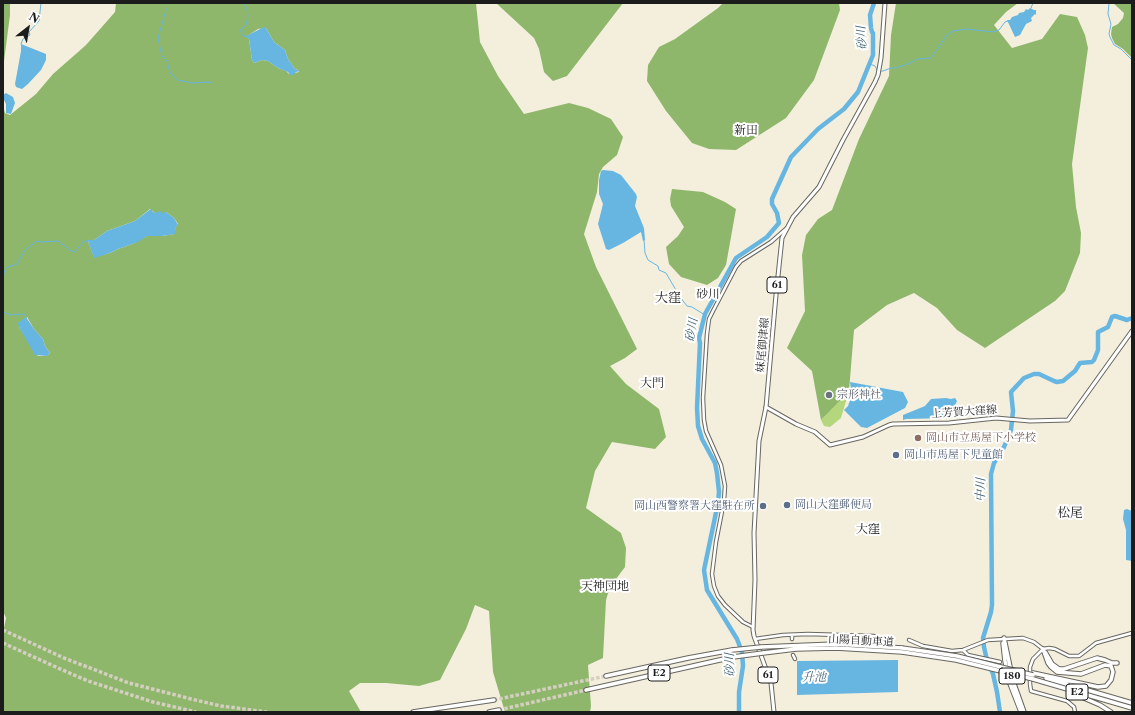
<!DOCTYPE html>
<html>
<head>
<meta charset="utf-8">
<style>
	body { margin:0 }
	#map { position:relative; width:1135px; height:715px; overflow:hidden; background:#f4efdd; font-family:"Libre Caslon Text",serif }
	canvas { display:block }
	.frame { position:absolute; inset:0; border:4px solid #1c1c1c; pointer-events:none }
	.north { position:absolute; left:8px; top:8px; width:40px; height:40px; -webkit-text-stroke:3px #fff; paint-order:stroke; rotate:31deg; font-size:11px; font-weight:700; line-height:16px; text-align:center; color:#1c1c1c }
	.north::after { content:''; display:block; margin:auto; width:14px; height:18px; background:#1c1c1c; clip-path:polygon(50% 0,100% 100%,50% 72%,0 100%) }
</style>
</head>
<body>
<div id="map">
<canvas width="1135" height="715"></canvas>
<div class="frame"></div>
<div class="north">N</div>
</div>
<script>
const g = document.querySelector('canvas').getContext('2d');
g.lineJoin = 'round';
function fillPath(path, color) { g.fillStyle = color; g.fill(path, 'evenodd'); }
const poly = rows => new Path2D(rows.map(r => 'M' + r).join(''));
function trace(path, color, width, dash) { g.strokeStyle = color; g.lineWidth = width; g.lineCap = dash ? 'butt' : 'round'; g.setLineDash(dash || []); g.stroke(path); }
function label(font, color, halo, rows, align = 'center') {
  g.font = font + ' "Libre Caslon Text","Noto Serif JP",serif'; g.lineWidth = 4; g.setLineDash([]); g.textBaseline = 'middle'; g.strokeStyle = halo; g.fillStyle = color; for (const [text, x, y, turn = 0] of rows) {
    g.save(); g.translate(x, y); g.rotate((+turn || 0) * Math.PI / 180); g.textAlign = isNaN(turn) ? turn : align; if (halo) g.strokeText(text, 0, 0); g.fillText(text, 0, 0); g.restore();
  }
}
fillPath(poly([
	[849,391,841,418,830,427,824,426,821,420,825,416,828,404]
]), '#b4d67d');
fillPath(poly([
	[3,3,10,3,10,15,3,69],
	[116,3,476,3,480,42,498,76,524,114,569,103,588,108,611,119,623,137,617,155,603,167,599,174,597,192,584,234,596,267,637,349,625,358,610,366,626,384,659,409,666,437,655,449,612,442,595,471,586,508,621,533,626,548,625,567,610,587,606,600,603,658,588,665,591,706,590,712,505,712,493,672,489,611,475,605,466,629,440,680,419,686,386,683,360,683,349,691,361,712,3,712,3,633,6,618,3,611,3,106,5,113,10,115,36,94,53,74,86,45,115,12],
	[266,28,274,42,285,50,288,59,295,69,298,70,299,72,289,74,286,71,278,68,268,61,262,60,254,63,252,60,249,39,247,36,258,29],
	[150,209,155,213,163,215,165,212,166,212,174,218,178,224,176,227,174,234,162,236,147,236,132,244,118,249,110,253,94,257,88,241,94,240,107,231,135,221],
	[27,317,34,329,43,339,45,346,50,353,47,356,38,356,19,327],
	[496,3,623,3,567,76,553,81,544,72,539,49,534,38],
	[723,3,839,3,840,10,814,80,786,118,736,150,709,149,692,143,666,111,647,81,648,65,659,47,675,39,718,8],
	[896,3,1018,3,1006,12,994,25,1012,48,1042,39,1060,14,1077,17,1085,35,1088,48,1072,164,1076,207,1081,233,1080,253,1065,291,1055,301,985,348,957,330,937,308,914,293,887,305,854,330,849,391,821,420,812,371,787,348,805,311,802,255,806,235,818,219,832,210,859,139,889,76,891,35],
	[1113,3,1132,3,1132,58,1123,49,1115,44,1112,38,1111,34,1112,27,1118,24,1123,18,1124,13],
	[672,189,703,192,725,202,736,209,726,265,718,278,707,285,681,277,669,264,666,247,678,236,684,227,671,206,670,199]
]), '#8fb76c');
fillPath(poly([
	[1030,8,1034,10,1036,10,1036,15,1035,14,1031,18,1032,21,1026,24,1020,35,1015,37,1007,20,1010,20,1012,17,1018,15,1019,13,1024,12,1026,9,1028,10],
	[264,27,266,28,274,42,285,50,288,59,295,69,300,71,296,72,293,75,290,75,288,72,278,68,268,61,262,60,254,63,252,60,249,39,246,36],
	[21,44,46,54,46,60,41,70,28,84,22,89,16,87,15,84,21,51],
	[6,93,13,97,15,103,11,114,6,113,6,104,3,98,3,95],
	[603,170,613,171,621,175,636,194,637,197,635,206,644,228,645,240,643,241,641,232,623,243,609,250,606,249,598,224,603,204,599,194,599,180,601,171],
	[152,208,152,211,155,213,161,211,163,214,164,212,166,212,174,218,178,225,176,227,175,234,162,236,147,236,138,242,118,249,110,253,94,258,88,241,86,242,86,240,94,240,107,231,135,221],
	[26,317,34,329,43,339,45,346,50,353,47,356,35,355,19,327,18,323],
	[850,382,903,392,908,402,905,408,867,428,861,427,844,410,848,406,850,400,851,389],
	[946,398,951,399,955,398,957,401,949,418,906,419,903,420,903,422,903,415,925,406,931,399],
	[1127,509,1132,511,1132,561,1126,560,1126,530,1123,519,1124,510],
	[898,660,898,692,797,695,797,661]
]), '#66b6e1');
trace(poly([
	[165,3,166,10,158,38,161,52,162,56,167,61,170,73,178,80,192,83,209,82,212,83],
	[244,3,247,9,248,16,246,25,240,30,243,36,247,37],
	[1109,3,1108,14,1111,24,1109,34,1110,37,1114,45,1121,49,1132,60],
	[1031,8,1033,3],
	[21,44,23,39,30,35,29,32,39,21,41,3],
	[870,64,875,66,877,70],
	[881,71,883,71,891,68,896,68,910,63,918,59,931,58,947,35,953,31,967,29,993,32,999,30,1005,22,1008,21],
	[644,240,645,253,648,260,658,266,659,270,666,273,680,297,687,306,692,307,705,315],
	[3,282,4,272,6,268,17,264,25,250,37,241,41,242,58,241,71,251,75,252,82,243,86,241],
	[3,312,11,315,24,314,26,318]
]), '#66b6e1', 1);
trace(poly([
	[739,712,739,692,743,666,742,652,737,639,707,590,704,570,718,503,719,492,717,473,715,463,702,439,698,426,697,408,700,343,699,338,705,314,736,258,767,237,779,223,777,213,772,204,772,199,791,157,818,129,844,109,858,92,873,55,873,33,872,32,871,28,870,15,874,3],
	[1000,712,997,692,993,674,986,656,984,647,983,638,991,612,992,605,991,474,994,463,1004,447,1011,430,1013,411,1011,392,1024,378,1034,374,1039,374,1054,381,1057,382,1063,381,1075,371,1080,363,1092,362,1094,360,1098,350,1098,332,1108,327,1112,317,1115,316,1127,320,1132,318]
]), '#66b6e1', 4.5);
trace(poly([
	[792,639,793,655]
]), '#d4cfc0', 2.5, [2.5, 1]);
trace(poly([
	[3,630,64,658,129,683,191,699,221,706,267,712],
	[3,643,58,668,88,681,153,702,196,712],
	[494,700,606,676],
	[499,710,586,690]
]), '#d4cfc0', 3.5, [3.5, 2]);
const tertiary = poly([
	[753,627,743,622,725,605,718,596,714,586,712,574,716,542,724,501,725,486,721,465,706,431,704,420,703,398,707,334,709,319,713,311,736,267,741,261,771,242,787,228],
	[755,639,783,635,808,634,874,636],
	[792,639,792,635],
	[909,640,923,646,952,651,963,650,988,640,1023,638,1034,642,1043,649],
	[963,650,968,655,1000,662],
	[793,655,795,659],
	[1075,712,1074,707,1067,701,1031,691,1030,684,1030,667,1033,659,1043,649,1049,648,1055,649,1069,656,1079,656,1096,643,1132,633]
]);
const secondary = poly([
	[766,407,796,424,815,432,830,445,863,437,889,425,893,424,949,423,996,418,1030,421,1068,420,1132,331]
]);
const primary = poly([
	[774,712,771,683,754,636,753,630,755,580,754,533,759,441,766,407,776,295,782,238,793,217,819,187,843,140,875,82,878,75,881,58,885,3]
]);
const trunk = poly([
	[1004,638,1013,681,1024,712],
	[1003,643,1005,661,1009,681,1021,712]
]);
const motorway = poly([
	[761,647,836,644,902,648],
	[1045,652,1052,664,1059,669,1064,669,1097,658,1105,660,1112,663,1117,663],
	[763,653,796,649,836,648,902,652],
	[1033,673,1098,687,1106,686,1111,680,1113,672,1111,666,1105,665,1081,674,1057,672,1051,667,1048,663,1043,649],
	[606,676,688,658,732,650],
	[1046,678,1132,703],
	[1033,679,1132,708],
	[586,690,733,657],
	[1068,690,1070,692,1100,705,1111,712],
	[413,712,494,700],
	[489,712,499,710]
]);
trace(tertiary, '#686660', 4.5);
trace(secondary, '#686660', 5);
trace(primary, '#686660', 5);
trace(trunk, '#686660', 5.5);
trace(motorway, '#686660', 5.5);
trace(tertiary, '#fff', 2.5);
trace(secondary, '#fff', 3);
trace(primary, '#fff', 3);
trace(trunk, '#fff', 3.5);
trace(motorway, '#fff', 3.5);
const motorwayBridge = poly([
	[902,648,957,656,1033,675],
	[732,650,761,647],
	[902,652,956,660,1033,679],
	[733,657,763,653]
]);
trace(motorwayBridge, '#686660', 5.5, []);
trace(motorwayBridge, '#fff', 3.5);
for (const [x, y, r, color] of [
	[829,395,4,"#6b7280"],
	[918,438,4,"#8d6e63"],
	[896,455,4,"#5c6f8a"],
	[787,505,4,"#5c6f8a"],
	[763,506,4,"#5c6f8a"]
]) { const dot = new Path2D(); dot.arc(x, y, r, 0, 2 * Math.PI); g.fillStyle = color; g.fill(dot); trace(dot, '#fff', 1.5); }
for (const [x, y, w] of [
	[777,285,20],
	[659,673,22],
	[768,675,20],
	[1012,676,26],
	[1077,692,22]
]) { const box = new Path2D(); box.roundRect(x - w / 2, y - 8, w, 16, 3); g.fillStyle = '#fff'; g.fill(box); trace(box, '#1c1c1c', 1); }
label('bold 10px', '#1c1c1c', null, [
	["61",777,285],
	["E2",659,673],
	["61",768,675],
	["180",1012,676],
	["E2",1077,692]
]);
label('11px', '#1c1c1c', '#fff', [
	["妹尾御津線",763,345,-85],
	["上芳賀大窪線",964,412,-4],
	["山陽自動車道",861,641,3]
]);
label('11px', '#5b616d', '#fff', [
	["宗形神社",837,395]
], 'left');
label('11px', '#785e54', '#fff', [
	["岡山市立馬屋下小学校",926,438]
], 'left');
label('11px', '#4e5e75', '#fff', [
	["岡山市馬屋下児童館",904,455],
	["岡山大窪郵便局",795,505],
	["岡山西警察署大窪駐在所",755,506,"right"]
], 'left');
label('italic 12px', '#3d6175', '#fff', [
	["砂川",862,38,-94],
	["砂川",692,330,-81],
	["中川",981,490,-89],
	["砂川",730,665,-91],
	["升池",814,678]
]);
label('12px', '#1c1c1c', '#fff', [
	["新田",746,131],
	["砂川",708,295],
	["大門",652,384],
	["大窪",868,530],
	["天神団地",605,587]
]);
label('13px', '#1c1c1c', '#fff', [
	["大窪",668,298],
	["松尾",1070,513]
]);
</script>
</body>
</html>
